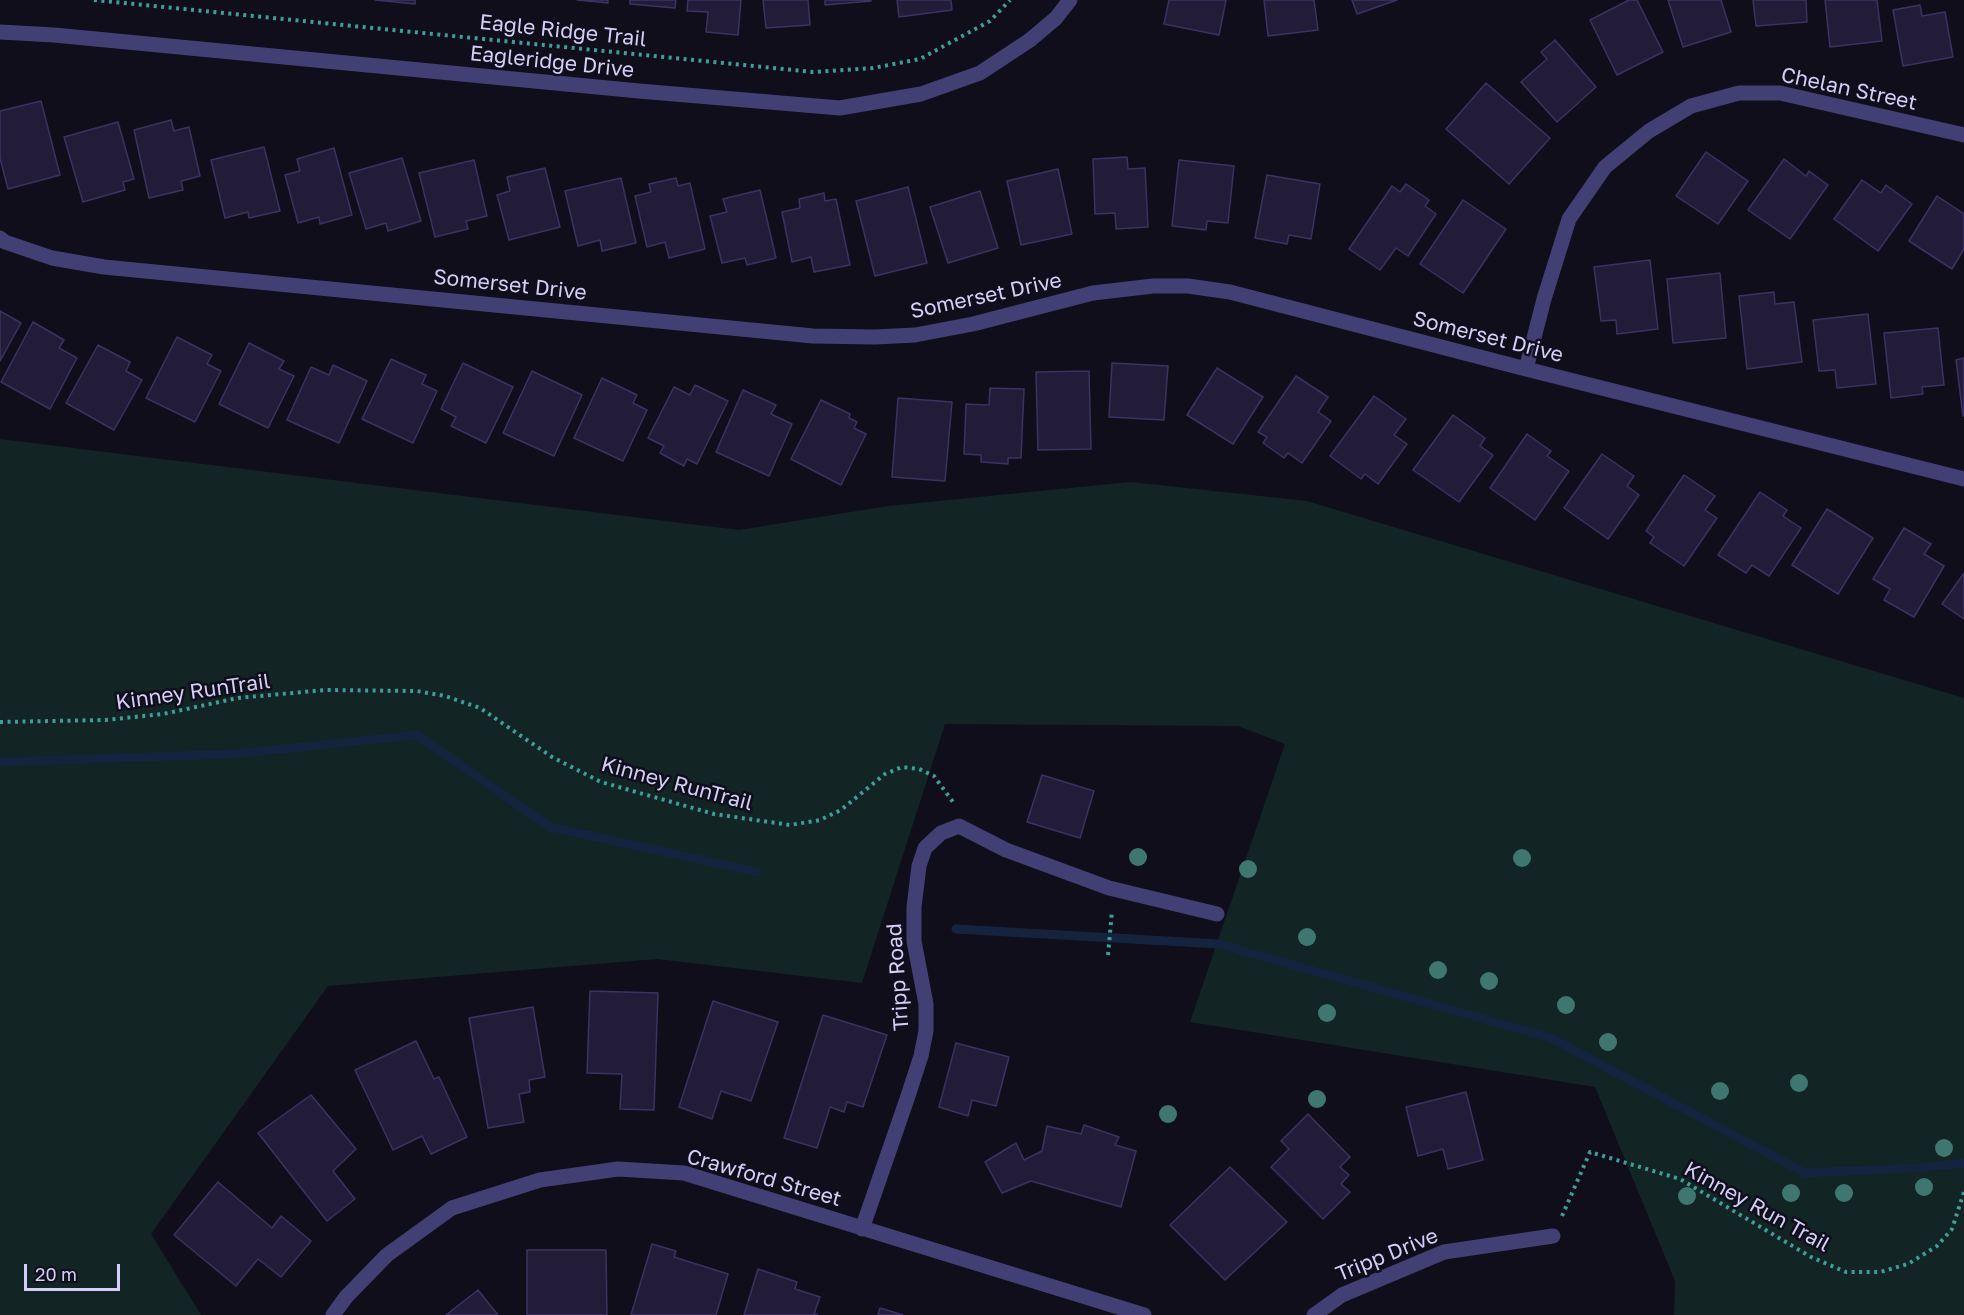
<!DOCTYPE html>
<html>
<head>
<meta charset="utf-8">
<style>
	body { margin:0 }
	#map { position:relative; width:1964px; height:1315px; overflow:hidden; background:#100e1b; font-family:"Golos Text",sans-serif }
	canvas { display:block }
	.scale { position:absolute; left:24px; top:1264px; width:96px; height:27px; box-sizing:border-box; border:3px solid #d4cff8; border-top:0; padding-left:8px; font-size:18px; line-height:21px; white-space:nowrap; color:#d4cff8; -webkit-text-stroke:4px #100e1b; paint-order:stroke }
</style>
</head>
<body>
<div id="map">
<canvas width="1964" height="1315"></canvas>
<div class="scale">20 m</div>
</div>
<script>
const g = document.querySelector('canvas').getContext('2d');
g.lineJoin = 'round';
function fillPath(path, color) { g.fillStyle = color; g.fill(path, 'evenodd'); }
const poly = rows => new Path2D(rows.map(r => 'M' + r).join(''));
function trace(path, color, width, dash) { g.strokeStyle = color; g.lineWidth = width; g.lineCap = dash ? 'butt' : 'round'; g.setLineDash(dash || []); g.stroke(path); }
function label(font, color, halo, rows, align = 'center') {
  g.font = font + ' "Golos Text",sans-serif'; g.lineWidth = 5; g.setLineDash([]); g.textBaseline = 'middle'; g.strokeStyle = halo; g.fillStyle = color; for (const [text, x, y, turn = 0] of rows) {
    g.save(); g.translate(x, y); g.rotate((+turn || 0) * Math.PI / 180); g.textAlign = isNaN(turn) ? turn : align; if (halo) g.strokeText(text, 0, 0); g.fillText(text, 0, 0); g.restore();
  }
}
fillPath(poly([
	[0,439,739,530,888,506,1131,482,1307,501,1964,698,1964,1315,1674,1315,1675,1281,1595,1087,1190,1022,1285,744,1238,726,945,724,862,983,657,959,328,986,151,1234,201,1315,0,1315]
]), '#122424');
trace(poly([
	[0,762,234,754,417,735,550,827,757,872],
	[956,929,1219,944,1551,1038,1805,1173,1916,1168,1964,1163]
]), '#15243e', 9);
const building = poly([
	[375,0,415,0,415,4,375,0],
	[577,0,608,0,608,3,577,0],
	[630,0,676,0,675,8,630,4,630,0],
	[688,0,741,0,738,35,706,32,708,12,687,11,688,0],
	[763,0,808,0,810,25,766,28,763,0],
	[825,0,871,0,871,1,825,5,825,0],
	[897,0,951,0,952,10,899,17,897,0],
	[1169,0,1226,0,1219,35,1164,24,1169,0],
	[1264,0,1314,0,1318,30,1268,36,1264,0],
	[1352,0,1397,0,1357,14,1352,0],
	[1629,0,1637,0,1663,52,1617,75,1590,20,1629,0],
	[1668,0,1721,0,1731,32,1683,47,1668,0],
	[1753,0,1806,0,1807,22,1756,26,1753,0],
	[1825,0,1877,0,1882,41,1830,47,1825,0],
	[1920,5,1922,16,1945,12,1953,57,1903,66,1893,10,1920,5],
	[1555,40,1596,87,1557,122,1521,82,1547,59,1541,52,1555,40],
	[1486,83,1550,138,1509,184,1446,129,1486,83],
	[41,101,60,175,8,189,0,158,0,111,41,101],
	[171,120,174,131,189,127,200,176,181,181,183,190,149,198,134,130,171,120],
	[118,122,134,179,123,182,125,190,83,202,64,137,118,122],
	[264,147,280,211,249,218,248,212,225,218,211,160,264,147],
	[334,148,352,215,320,224,319,217,298,223,285,175,300,171,297,159,334,148],
	[1706,152,1748,181,1718,224,1676,196,1706,152],
	[1127,157,1128,169,1145,168,1148,227,1116,229,1115,213,1095,214,1093,159,1127,157],
	[402,158,421,221,388,231,386,223,366,229,349,173,402,158],
	[1784,159,1806,176,1809,171,1828,185,1790,239,1748,210,1784,159],
	[474,160,487,216,466,221,468,229,435,237,419,173,474,160],
	[1179,160,1234,166,1228,223,1207,221,1206,230,1172,226,1179,160],
	[545,168,560,227,509,240,497,195,510,191,507,177,545,168],
	[1058,169,1072,234,1021,245,1007,181,1058,169],
	[1267,175,1320,184,1311,239,1289,235,1287,244,1255,238,1267,175],
	[621,178,636,243,602,251,600,240,578,246,565,191,621,178],
	[676,178,678,186,690,183,705,249,669,258,665,242,647,247,635,196,651,192,649,184,676,178],
	[1862,180,1881,193,1886,185,1912,204,1878,251,1834,219,1862,180],
	[1406,184,1429,200,1425,206,1436,214,1408,256,1396,248,1380,270,1349,249,1392,186,1400,192,1406,184],
	[908,187,927,263,875,276,856,201,908,187],
	[760,190,776,258,747,265,745,258,722,263,710,216,727,212,723,199,760,190],
	[980,191,998,248,948,263,930,207,980,191],
	[824,193,825,201,836,199,850,265,814,272,811,257,792,262,782,212,800,208,799,199,824,193],
	[1937,196,1964,214,1964,249,1952,269,1909,241,1937,196],
	[1463,200,1506,229,1463,293,1420,264,1463,200],
	[1650,260,1658,329,1617,334,1616,320,1601,321,1594,267,1650,260],
	[1720,273,1726,338,1673,343,1667,279,1720,273],
	[1774,292,1775,304,1794,302,1802,362,1747,369,1739,296,1774,292],
	[0,311,21,323,0,361,0,311],
	[1868,314,1876,384,1837,388,1835,370,1819,371,1813,320,1868,314],
	[33,322,64,340,59,348,77,358,50,409,1,382,33,322],
	[1938,328,1944,385,1922,387,1923,394,1891,398,1884,333,1938,328],
	[177,337,212,355,207,364,221,371,195,422,146,398,177,337],
	[249,343,284,361,279,369,294,376,268,428,219,404,249,343],
	[98,345,130,362,126,371,142,380,114,430,66,403,98,345],
	[1964,358,1964,416,1963,416,1956,360,1964,358],
	[391,359,426,375,422,384,437,391,413,443,362,419,391,359],
	[463,363,513,387,486,443,451,426,456,417,441,409,463,363],
	[1112,363,1168,366,1164,420,1109,417,1112,363],
	[333,365,367,381,339,443,287,420,311,367,329,375,333,365],
	[1217,368,1263,397,1233,444,1187,415,1217,368],
	[532,371,582,395,554,456,503,433,532,371],
	[1089,371,1091,449,1038,450,1036,372,1089,371],
	[1296,376,1328,397,1318,412,1331,421,1302,463,1288,453,1284,458,1263,443,1267,437,1258,432,1296,376],
	[602,378,637,395,633,403,647,410,623,461,574,438,602,378],
	[695,385,728,401,697,464,687,459,684,466,660,453,664,446,648,438,674,387,690,395,695,385],
	[990,388,1024,389,1021,458,1008,458,1008,464,981,462,981,455,964,454,966,404,989,405,990,388],
	[743,390,776,405,771,414,792,424,769,476,716,452,743,390],
	[1374,396,1406,419,1394,435,1407,444,1378,484,1365,474,1361,479,1330,456,1374,396],
	[898,398,952,402,945,481,892,477,898,398],
	[821,400,850,414,849,418,857,422,854,428,866,434,841,485,791,459,821,400],
	[1453,415,1485,438,1480,446,1493,455,1459,502,1413,470,1453,415],
	[1527,434,1551,451,1547,456,1569,471,1535,520,1490,488,1527,434],
	[1602,454,1634,476,1627,486,1639,495,1608,539,1564,508,1602,454],
	[1684,475,1715,496,1705,510,1717,518,1684,566,1650,543,1654,537,1646,531,1684,475],
	[1760,492,1787,510,1783,516,1801,528,1769,576,1752,565,1746,573,1718,555,1760,492],
	[1827,509,1873,538,1838,594,1792,565,1827,509],
	[1904,528,1931,544,1924,554,1944,566,1914,617,1884,600,1890,589,1873,579,1904,528],
	[1964,573,1964,619,1942,604,1964,573],
	[1042,775,1094,791,1080,838,1027,822,1042,775],
	[590,991,658,993,654,1110,620,1109,622,1074,587,1073,590,991],
	[713,1001,778,1022,751,1101,721,1091,712,1119,679,1107,713,1001],
	[533,1007,545,1077,529,1080,530,1092,519,1094,524,1122,488,1128,469,1018,533,1007],
	[823,1015,887,1035,863,1107,847,1102,844,1112,830,1107,817,1148,784,1138,823,1015],
	[416,1041,434,1079,439,1077,467,1137,431,1154,422,1136,393,1150,355,1070,416,1041],
	[956,1043,1009,1057,996,1106,972,1100,968,1116,939,1107,956,1043],
	[1466,1092,1483,1160,1448,1169,1443,1149,1418,1156,1406,1107,1466,1092],
	[311,1095,356,1149,333,1171,355,1199,327,1221,258,1133,311,1095],
	[1308,1114,1350,1157,1340,1167,1349,1175,1341,1184,1350,1192,1323,1219,1271,1167,1289,1149,1281,1141,1308,1114],
	[1084,1125,1119,1137,1115,1145,1136,1151,1121,1207,1031,1181,1002,1193,985,1162,1016,1143,1024,1160,1042,1151,1047,1126,1081,1134,1084,1125],
	[1230,1167,1287,1222,1225,1280,1170,1225,1230,1167],
	[218,1182,272,1228,281,1216,311,1241,281,1277,258,1259,236,1286,174,1235,218,1182],
	[652,1244,676,1251,674,1257,728,1274,716,1315,631,1315,652,1244],
	[527,1250,606,1250,607,1315,527,1315,527,1250],
	[758,1269,797,1282,795,1289,820,1297,814,1314,818,1315,744,1315,758,1269],
	[478,1290,498,1315,446,1315,478,1290],
	[880,1308,903,1315,878,1315,880,1308]
]);
fillPath(building, '#231c39');
trace(building, '#3c3262', 1.5);
trace(poly([
	[94,0,813,72,873,68,920,59,990,21,1010,0],
	[0,722,105,720,163,714,238,698,325,690,417,691,445,696,480,708,552,757,601,782,714,814,790,825,820,820,841,810,885,774,902,767,919,769,934,776,953,802],
	[1108,955,1112,911],
	[1562,1216,1590,1152,1680,1179,1811,1257,1846,1272,1880,1272,1908,1264,1937,1246,1952,1229,1964,1192]
]), '#3d9e9a', 4, [3, 4.5]);
trace(poly([
	[0,32,54,35,639,91,840,108,921,94,980,73,1030,40,1056,18,1070,0],
	[0,238,5,242,52,258,104,267,813,336,875,337,915,335,973,324,1093,293,1153,286,1188,286,1230,292,1526,369,1964,479],
	[1526,369,1544,299,1569,219,1605,167,1649,131,1691,106,1739,93,1780,93,1964,135],
	[862,1229,907,1099,921,1056,926,1031,926,1004,914,941,914,907,919,866,925,848,941,833,959,826,1006,850,1109,888,1217,914],
	[333,1315,346,1297,387,1255,452,1208,540,1180,618,1169,684,1173,1144,1315],
	[1314,1315,1342,1295,1444,1252,1553,1236]
]), '#423f74', 15);
g.fillStyle = '#3f7770';
for (const [x, y] of [
	[1138,857],
	[1522,858],
	[1248,869],
	[1307,937],
	[1438,970],
	[1489,981],
	[1566,1005],
	[1327,1013],
	[1608,1042],
	[1799,1083],
	[1720,1091],
	[1317,1099],
	[1168,1114],
	[1944,1148],
	[1924,1187],
	[1791,1193],
	[1844,1193],
	[1687,1196]
]) { g.beginPath(); g.arc(x, y, 9, 0, 2 * Math.PI); g.fill(); }
label('21px', '#d4cff8', '#100e1b', [
	["Eagle Ridge Trail",563,31,6],
	["Eagleridge Drive",552,62,6],
	["Chelan Street",1849,89,12],
	["Somerset Drive",510,285,6],
	["Somerset Drive",986,296,-12],
	["Somerset Drive",1488,337,14],
	["Kinney RunTrail",193,692,-8],
	["Kinney RunTrail",677,784,15],
	["Tripp Road",898,977,-94],
	["Crawford Street",764,1178,16],
	["Kinney Run Trail",1757,1207,29],
	["Tripp Drive",1387,1255,-22]
]);
</script>
</body>
</html>
